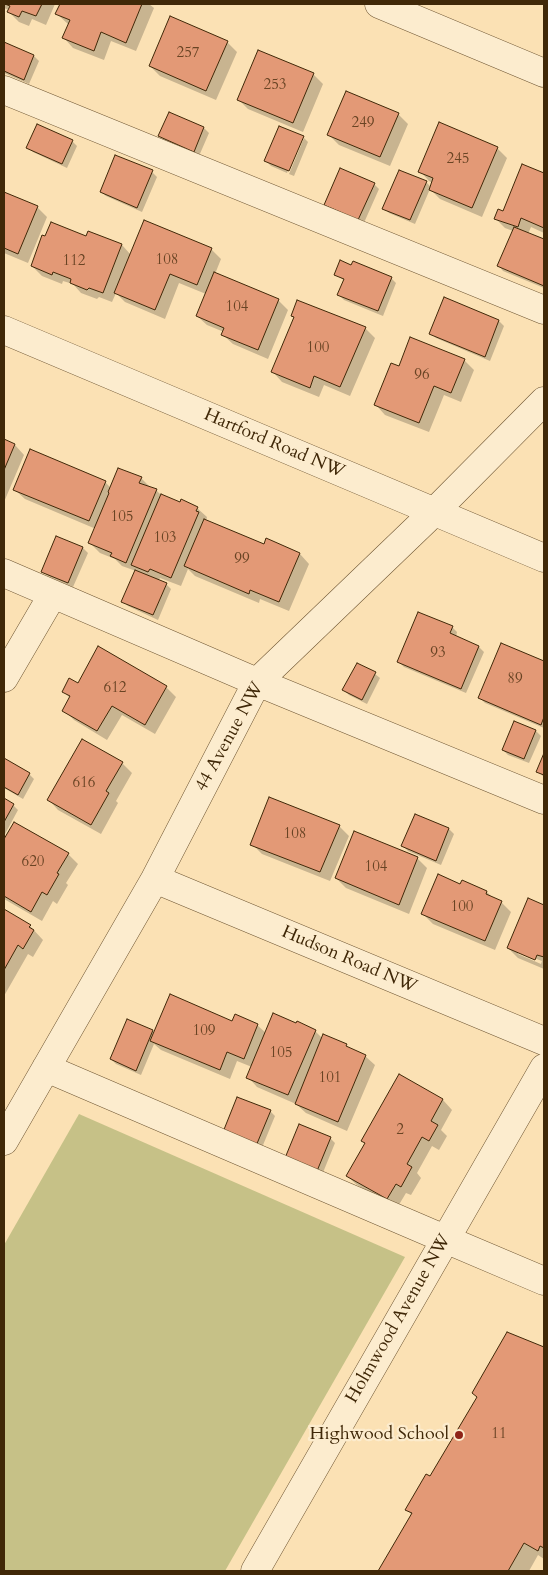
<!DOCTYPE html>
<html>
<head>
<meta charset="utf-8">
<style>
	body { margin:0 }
	#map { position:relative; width:548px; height:1575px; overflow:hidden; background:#fbe1b4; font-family:Cardo,serif }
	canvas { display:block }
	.frame { position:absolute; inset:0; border:5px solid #402808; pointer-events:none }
</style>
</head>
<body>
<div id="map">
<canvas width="548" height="1575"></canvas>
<div class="frame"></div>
</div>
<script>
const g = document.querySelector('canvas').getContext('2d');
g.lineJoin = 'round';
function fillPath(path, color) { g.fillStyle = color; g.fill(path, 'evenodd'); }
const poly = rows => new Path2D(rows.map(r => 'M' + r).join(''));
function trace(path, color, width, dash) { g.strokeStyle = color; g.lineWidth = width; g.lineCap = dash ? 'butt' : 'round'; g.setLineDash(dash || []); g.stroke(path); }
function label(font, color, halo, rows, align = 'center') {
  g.font = font + ' Cardo,serif'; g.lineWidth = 4.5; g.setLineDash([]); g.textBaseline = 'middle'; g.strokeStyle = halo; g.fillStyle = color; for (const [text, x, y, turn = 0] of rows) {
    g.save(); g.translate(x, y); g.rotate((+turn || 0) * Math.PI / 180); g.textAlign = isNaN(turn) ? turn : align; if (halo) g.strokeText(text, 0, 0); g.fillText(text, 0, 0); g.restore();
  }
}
fillPath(poly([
	[79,1114,405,1257,225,1571,4,1571,4,1245]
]), '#c6c187');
fillPath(poly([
	[4,4,55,4,46,25,32,19,29,26,19,22,9,12,9,10,4,8],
	[61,4,149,4,154,8,136,51,111,41,104,60,73,48,64,38,69,25,57,14],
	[227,42,237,52,216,100,160,76,150,66],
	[4,43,34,56,39,61,29,84,4,73],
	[313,74,323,84,303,132,248,109,238,99],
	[169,113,204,128,209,133,199,156,165,141,160,136],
	[398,114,408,124,390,166,339,145,329,135],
	[440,124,497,148,507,158,482,217,440,199,430,189,415,224,389,213,384,208,426,182,431,187,433,183,429,181,420,171],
	[280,127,304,138,302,138,287,173,271,166,266,161],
	[304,138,308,142,294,176,289,174],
	[72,141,77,146,67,168,33,152,28,147],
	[523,165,544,174,544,233,531,227,528,234,544,240,544,288,503,271,499,266,513,231,505,228,495,218,504,212],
	[152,172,157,177,142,212,106,196,101,192],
	[374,184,379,189,363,225,330,210,325,205],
	[4,193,37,207,47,217,28,263,4,253],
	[88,233,122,245,131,255,211,249,221,259,215,274,278,300,288,310,268,359,233,344,223,335,224,332,207,325,197,316,206,294,179,283,165,319,125,302,116,293,112,302,99,297,97,299,81,293,73,284,63,281,62,284,42,276,32,266,86,238],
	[336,275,391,278,396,283,383,316,344,300,339,295,345,281],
	[444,299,499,321,504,326,490,361,436,338,431,333],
	[292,316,365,328,375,338,350,396,324,385,319,397,282,382,273,372,295,319],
	[464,360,474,370,461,402,444,395,429,432,385,415,376,405,400,367],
	[4,441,15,445,24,455,4,502],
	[141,478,151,488,156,490,162,496,197,508,207,517,206,521,265,546,267,540,300,554,309,564,289,611,260,599,259,603,195,576,188,569,181,586,160,578,158,581,166,584,171,589,158,620,128,606,123,601,136,571,122,566,115,559,100,553,90,543,96,529,25,499,15,490,105,482,111,488],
	[57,538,83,548,88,553,73,587,48,576,43,572],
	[418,614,452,627,457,632,456,637,479,647,484,652,466,693,404,667,399,662],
	[502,645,544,663,544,728,485,703,480,698],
	[357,664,375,674,380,678,367,704,349,695,344,690],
	[78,685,166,687,176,697,155,734,122,715,107,740,74,720,64,710,70,698,63,691],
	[515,722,536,731,541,736,529,763,508,755,503,750],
	[544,756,544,777,538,772],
	[4,760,29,774,34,779,23,799,4,788],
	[122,763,132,773,116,801,118,803,101,834,58,810,49,800],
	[4,800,13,805,18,810,4,836],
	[416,815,449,829,454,834,441,865,408,851,403,846],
	[14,824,68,854,78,864,66,883,68,885,57,904,53,901,42,921,4,899,4,842],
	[339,826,349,836,330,881,262,854,252,844],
	[417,858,427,868,409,914,346,888,336,878],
	[462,882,487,892,494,899,501,902,511,912,495,950,433,924,423,914,461,885],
	[528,900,544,906,544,969,518,958,508,948],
	[518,952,542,961,541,964,518,954],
	[4,910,30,926,43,940,33,957,28,954,4,996],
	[233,1022,257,1025,266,1033,315,1031,323,1039,346,1045,350,1049,365,1056,375,1065,347,1131,306,1113,296,1104,257,1087,248,1077,252,1067,237,1061,230,1079,161,1050,154,1044,141,1075,116,1064,111,1059,153,1031,154,1032],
	[400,1076,443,1100,452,1110,441,1130,447,1136,439,1150,432,1146,417,1173,421,1178,411,1195,406,1193,397,1208,357,1185,347,1176,366,1144,362,1140],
	[270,1111,275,1116,261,1150,229,1137],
	[330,1138,335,1143,322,1175,292,1163],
	[508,1333,544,1349,544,1559,538,1555,529,1571,380,1571,412,1515,407,1510,431,1478,478,1397]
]), '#0003');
const building = poly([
	[5,4,42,4,36,16,22,11,19,17,7,12,10,6,5,4],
	[60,4,142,4,126,43,101,32,94,51,62,38,70,20,55,14,60,4],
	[170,16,228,41,206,91,149,66,170,16],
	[4,42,34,55,24,80,4,71,4,42],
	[258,50,314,73,293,123,237,100,258,50],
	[346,91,399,113,380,157,327,135,346,91],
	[169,112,204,127,194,152,158,136,169,112],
	[439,122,498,147,472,208,429,190,433,178,418,172,439,122],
	[37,124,73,140,62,164,26,148,37,124],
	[279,126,304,136,289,171,264,161,279,126],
	[115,155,153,170,137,208,100,192,115,155],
	[522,164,544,173,544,228,521,218,518,227,494,219,498,209,503,211,522,164],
	[340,168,375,183,358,220,324,205,340,168],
	[399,170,427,181,410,220,382,209,399,170],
	[4,192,38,206,18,254,4,248,4,192],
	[144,220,212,248,197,285,170,274,155,310,114,293,144,220],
	[51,222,86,236,88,231,122,244,103,293,89,288,87,290,70,283,71,279,53,272,52,275,31,266,42,235,45,236,51,222],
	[514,227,544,239,544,286,497,266,514,227],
	[340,260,351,265,353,261,392,277,378,311,337,295,344,279,334,275,340,260],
	[214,272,279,299,258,350,221,335,224,328,196,316,214,272],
	[444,297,499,320,485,357,429,334,444,297],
	[297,300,366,327,340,387,314,376,310,388,271,372,294,317,291,316,297,300],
	[410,337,465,359,451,393,434,386,419,423,374,405,391,363,399,366,410,337],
	[4,439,15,444,4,470,4,439],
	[30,449,106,481,89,521,13,490,30,449],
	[118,468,142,477,139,483,157,489,126,563,110,556,112,553,88,543,109,493,108,492,118,468],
	[161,494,180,502,181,499,198,507,196,511,199,512,171,578,150,569,148,572,131,565,161,494],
	[204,519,264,544,266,538,300,553,279,602,250,590,249,594,184,566,204,519],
	[56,536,83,547,68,583,41,572,56,536],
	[135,570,167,583,153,615,121,602,135,570],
	[418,612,453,626,450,633,479,646,461,689,397,662,418,612],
	[501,643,544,661,544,717,541,725,478,698,501,643],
	[98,646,167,686,145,725,112,706,97,731,62,711,70,696,62,692,69,678,78,683,98,646],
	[357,663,376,672,362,700,342,690,357,663],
	[514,721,536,730,524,759,502,750,514,721],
	[82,739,123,762,106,791,109,793,91,825,47,800,82,739],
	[544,753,544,775,536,772,544,753],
	[4,758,30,773,18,795,4,787,4,758],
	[269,797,340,825,320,872,250,845,269,797],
	[4,798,14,804,4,822,4,798],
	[415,814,449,828,436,861,401,846,415,814],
	[14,822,69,853,57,873,59,874,47,895,42,892,31,912,4,896,4,839,14,822],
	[354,831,418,857,399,905,335,878,354,831],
	[438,874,460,884,462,880,487,891,486,894,502,901,485,941,421,914,438,874],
	[528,898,544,905,544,957,537,955,535,960,507,948,528,898],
	[4,909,31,925,29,927,34,930,23,949,18,945,4,970,4,909],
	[170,994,232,1021,235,1014,258,1024,244,1059,227,1052,220,1070,150,1041,170,994],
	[273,1013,296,1023,297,1021,316,1030,288,1095,246,1078,273,1013],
	[127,1019,153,1030,136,1071,110,1059,127,1019],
	[323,1034,347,1044,346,1046,366,1055,338,1122,295,1104,323,1034],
	[399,1074,443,1099,431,1121,438,1125,429,1141,422,1137,407,1164,412,1167,401,1187,396,1184,387,1199,346,1176,365,1143,361,1141,399,1074],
	[237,1097,271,1110,256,1146,223,1132,237,1097],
	[299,1124,331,1137,317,1171,285,1158,299,1124],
	[507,1332,544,1347,544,1548,540,1546,538,1551,524,1543,508,1571,378,1571,412,1513,405,1510,426,1474,430,1476,477,1397,472,1393,507,1332]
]);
fillPath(building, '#e39976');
trace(building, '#402808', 1);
const minor = poly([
	[379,4,544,73],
	[4,90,544,310],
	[4,330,544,558],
	[4,573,257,682,544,800],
	[4,678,53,594],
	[155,879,544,1041],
	[46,1068,445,1239,544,1281],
	[4,1141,155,879,257,682,434,512,544,401],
	[255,1571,544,1068]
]);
trace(minor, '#6f5633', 29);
trace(minor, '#fcecce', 28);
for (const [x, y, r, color] of [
	[459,1435,5,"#8f2418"]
]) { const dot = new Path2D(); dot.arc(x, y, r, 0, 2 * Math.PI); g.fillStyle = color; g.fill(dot); trace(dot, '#fcecce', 2); }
label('15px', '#694424', null, [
	["257",188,54],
	["253",275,86],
	["249",363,124],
	["245",458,160],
	["108",167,261],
	["112",74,262],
	["104",237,308],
	["100",318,349],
	["96",422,376],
	["105",122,518],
	["103",165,539],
	["99",242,560],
	["93",438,654],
	["89",515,680],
	["612",115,689],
	["616",84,784],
	["108",295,835],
	["620",33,863],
	["104",376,868],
	["100",462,908],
	["109",204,1032],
	["105",281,1054],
	["101",330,1079],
	["2",400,1131],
	["11",499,1435]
]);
label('18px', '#402808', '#fcecce', [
	["Hartford Road NW",274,444,23],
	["44 Avenue NW",230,737,-61],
	["Hudson Road NW",349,960,23],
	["Holmwood Avenue NW",399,1319,-60]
]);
label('18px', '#402808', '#fcecce', [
	["Highwood School",449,1435]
], 'right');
</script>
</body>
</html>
